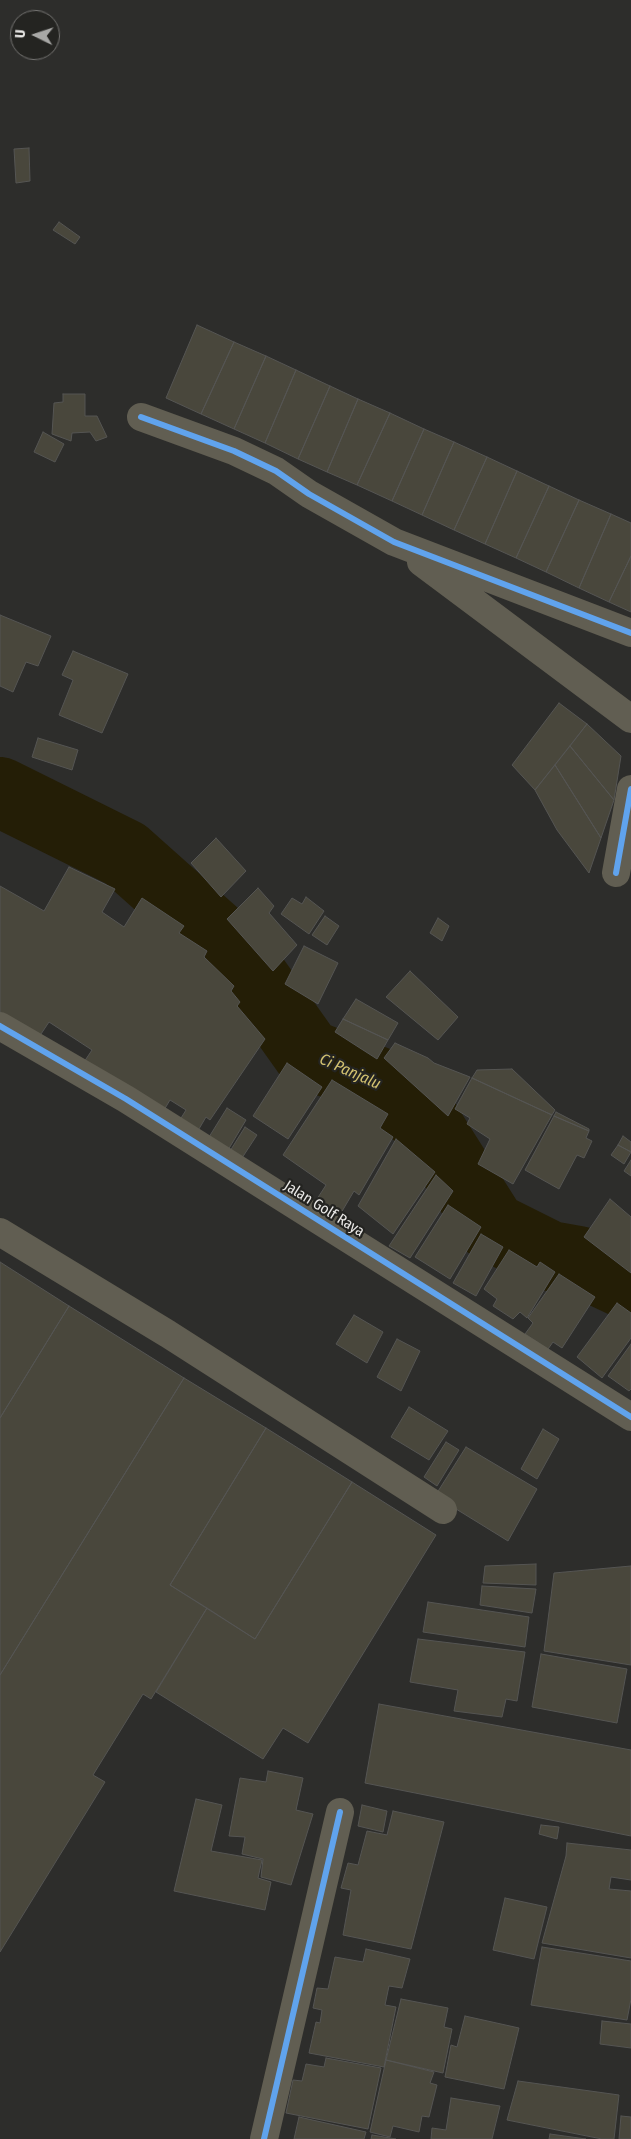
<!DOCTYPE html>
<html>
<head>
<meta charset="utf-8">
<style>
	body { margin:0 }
	#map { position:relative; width:631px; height:2139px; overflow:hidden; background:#2d2d2b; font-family:"Fira Sans Condensed",sans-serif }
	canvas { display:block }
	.north { position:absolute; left:10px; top:10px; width:50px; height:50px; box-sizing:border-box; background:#242421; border:1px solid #747371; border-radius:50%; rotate:274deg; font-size:14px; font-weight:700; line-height:20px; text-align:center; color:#ebeae8 }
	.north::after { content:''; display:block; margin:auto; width:18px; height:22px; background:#a8a8a6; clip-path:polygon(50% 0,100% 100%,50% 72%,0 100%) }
</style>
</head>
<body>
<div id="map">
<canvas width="631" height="2139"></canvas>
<div class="north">U</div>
</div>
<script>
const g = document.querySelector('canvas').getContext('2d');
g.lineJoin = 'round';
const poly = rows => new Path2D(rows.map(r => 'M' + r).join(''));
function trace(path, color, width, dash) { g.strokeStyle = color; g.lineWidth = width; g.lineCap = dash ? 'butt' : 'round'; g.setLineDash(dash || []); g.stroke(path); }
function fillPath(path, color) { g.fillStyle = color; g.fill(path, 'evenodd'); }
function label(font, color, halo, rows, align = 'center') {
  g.font = font + ' "Fira Sans Condensed",sans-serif'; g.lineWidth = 4.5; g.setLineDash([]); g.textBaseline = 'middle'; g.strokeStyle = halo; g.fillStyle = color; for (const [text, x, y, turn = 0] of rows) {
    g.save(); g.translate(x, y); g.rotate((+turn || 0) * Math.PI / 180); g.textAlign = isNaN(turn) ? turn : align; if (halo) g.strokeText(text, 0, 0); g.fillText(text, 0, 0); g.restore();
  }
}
trace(poly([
	[0,792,125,854,237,954,308,1054,381,1083,425,1121,492,1227,550,1256,578,1261,631,1286]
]), '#241e06', 70);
const building = poly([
	[29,148,30,181,16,183,14,149,29,148],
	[59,222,80,237,75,244,53,230,59,222],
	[197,325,234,342,201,414,166,398,197,325],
	[234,342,266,356,234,429,201,414,234,342],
	[266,356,296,370,265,443,234,429,266,356],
	[296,370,330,386,298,459,265,443,296,370],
	[330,386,358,399,327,472,298,459,330,386],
	[63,394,85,394,85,416,97,416,107,437,96,441,90,432,72,433,71,441,52,434,54,403,63,402,63,394],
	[358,399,390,413,357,485,327,472,358,399],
	[390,413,424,429,392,501,357,485,390,413],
	[424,429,454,442,422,515,392,501,424,429],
	[43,432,64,444,55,462,34,452,43,432],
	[454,442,487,457,454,530,422,515,454,442],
	[487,457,517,471,485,544,454,530,487,457],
	[517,471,549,486,516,558,485,544,517,471],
	[549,486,579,500,546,572,516,558,549,486],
	[579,500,611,514,579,588,546,572,579,500],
	[611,514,631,523,631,556,609,602,579,588,611,514],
	[631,556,631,612,609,602,631,556],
	[0,615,51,636,38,666,26,662,13,692,0,686,0,615],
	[73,651,128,674,102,733,59,715,73,680,62,675,73,651],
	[559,703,587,724,535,790,512,765,559,703],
	[587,724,621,756,614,800,570,746,587,724],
	[38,738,78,750,72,770,32,757,38,738],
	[570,746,614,800,601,838,555,765,570,746],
	[555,765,601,838,589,873,557,830,535,790,555,765],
	[216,838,246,871,221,897,191,863,216,838],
	[69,867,115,889,102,912,124,927,142,898,184,926,179,933,207,951,204,957,234,986,231,991,240,1002,237,1006,265,1039,210,1120,206,1117,196,1134,178,1123,186,1110,170,1100,161,1115,82,1065,92,1050,49,1022,39,1037,0,1012,0,886,44,911,69,867],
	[258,888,274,906,269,913,297,945,273,971,227,919,258,888],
	[306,897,324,911,309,934,281,914,292,898,302,904,306,897],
	[325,916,339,926,327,945,312,935,325,916],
	[438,918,449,926,442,941,430,933,438,918],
	[304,946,338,963,318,1004,285,984,304,946],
	[410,971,458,1017,438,1040,386,997,410,971],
	[356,999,398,1023,388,1040,343,1019,356,999],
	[343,1019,388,1040,377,1059,335,1032,343,1019],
	[395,1043,428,1058,434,1063,470,1077,448,1116,384,1058,395,1043],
	[287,1063,322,1087,288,1139,253,1116,287,1063],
	[512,1069,555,1110,552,1115,472,1078,477,1070,512,1069],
	[472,1078,552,1115,513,1184,478,1164,490,1139,467,1124,470,1118,455,1109,472,1078],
	[332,1080,388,1114,380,1128,393,1137,359,1195,354,1191,341,1213,317,1199,326,1185,283,1155,332,1080],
	[227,1108,246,1120,228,1150,209,1137,227,1108],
	[556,1112,589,1129,589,1131,554,1116,556,1112],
	[554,1116,589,1131,586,1138,592,1141,584,1158,577,1155,559,1189,525,1170,554,1116],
	[245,1127,257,1135,242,1158,230,1151,245,1127],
	[623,1136,631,1142,631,1152,618,1145,623,1136],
	[396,1139,435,1172,393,1234,358,1206,396,1139],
	[618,1145,631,1152,624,1164,611,1155,618,1145],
	[631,1160,631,1176,624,1171,631,1160],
	[436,1175,453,1191,410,1258,389,1246,436,1175],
	[610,1199,631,1217,631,1273,584,1237,610,1199],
	[448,1205,481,1227,450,1279,415,1257,448,1205],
	[481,1234,503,1247,476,1296,453,1283,481,1234],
	[509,1250,537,1267,540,1262,555,1272,527,1318,520,1312,513,1319,493,1306,497,1299,484,1289,509,1250],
	[0,1262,69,1306,0,1418,0,1262],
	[559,1274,595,1297,562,1348,553,1342,548,1349,525,1334,533,1323,528,1318,559,1274],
	[617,1303,631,1313,631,1338,602,1378,577,1357,617,1303],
	[69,1306,184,1378,0,1675,0,1418,69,1306],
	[354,1315,383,1332,367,1363,336,1344,354,1315],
	[397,1339,420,1351,401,1391,377,1377,397,1339],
	[631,1344,631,1389,629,1391,608,1376,631,1344],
	[184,1378,266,1428,170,1585,207,1608,151,1699,143,1694,93,1775,105,1782,0,1952,0,1675,184,1378],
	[409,1407,448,1431,429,1460,391,1437,409,1407],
	[266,1428,352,1482,255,1639,170,1585,266,1428],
	[543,1429,559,1439,537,1479,521,1469,543,1429],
	[446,1442,459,1450,437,1486,424,1477,446,1442],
	[466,1447,537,1489,508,1541,435,1496,466,1447],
	[352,1482,436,1535,308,1743,283,1728,263,1759,156,1692,207,1608,255,1639,352,1482],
	[536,1564,536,1585,483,1583,485,1566,536,1564],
	[631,1566,631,1665,544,1651,554,1573,631,1566],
	[482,1586,536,1589,532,1613,480,1605,482,1586],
	[428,1602,529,1617,525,1647,423,1632,428,1602],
	[418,1639,525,1652,517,1701,506,1699,502,1717,454,1711,458,1690,410,1682,418,1639],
	[541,1654,627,1669,617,1723,532,1707,541,1654],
	[379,1704,631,1750,631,1836,365,1783,379,1704],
	[268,1771,303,1778,296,1810,313,1814,291,1885,261,1877,263,1859,242,1854,245,1837,229,1836,240,1778,266,1782,268,1771],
	[196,1799,222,1805,211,1851,262,1860,258,1878,271,1882,265,1910,174,1891,196,1799],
	[362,1805,387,1811,383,1832,358,1826,362,1805],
	[393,1811,444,1822,411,1949,343,1935,351,1890,341,1888,348,1863,358,1865,367,1831,387,1835,393,1811],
	[541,1825,559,1827,557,1839,539,1834,541,1825],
	[567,1843,631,1850,631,1880,611,1877,609,1889,631,1891,631,1958,542,1943,566,1856,567,1843],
	[505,1898,547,1907,534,1959,493,1950,505,1898],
	[542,1947,631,1961,631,1999,627,2020,531,2005,542,1947],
	[366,1949,410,1959,402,1988,389,1986,385,2005,396,2007,384,2067,309,2053,316,2022,320,2023,322,2010,313,2008,317,1988,328,1989,335,1957,363,1962,366,1949],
	[401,1999,448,2008,444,2027,452,2029,443,2073,386,2060,401,1999],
	[465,2016,519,2028,504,2089,445,2077,451,2045,457,2047,465,2016],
	[602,2021,631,2024,631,2048,600,2044,602,2021],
	[326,2058,381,2068,368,2129,286,2113,293,2080,302,2081,306,2064,324,2067,326,2058],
	[386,2060,434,2072,430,2083,437,2085,429,2117,422,2116,419,2132,393,2126,390,2137,370,2132,386,2060],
	[518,2081,619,2095,614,2139,602,2139,507,2120,518,2081],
	[451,2098,500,2106,492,2139,431,2139,432,2128,446,2130,451,2098],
	[621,2116,631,2117,631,2139,619,2139,621,2116],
	[299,2117,366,2132,364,2139,294,2139,299,2117],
	[550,2134,586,2139,549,2139,550,2134],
	[372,2135,396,2139,371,2139,372,2135]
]);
fillPath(building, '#49473c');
trace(building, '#555553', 1);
trace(poly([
	[141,417,234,451,276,471,309,494,394,542,631,633],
	[421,562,631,719],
	[616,873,631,789],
	[0,1026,126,1099,631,1417],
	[0,1232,168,1334,443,1510],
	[264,2139,340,1812]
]), '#615e52', 28);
trace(poly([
	[141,417,234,451,276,471,309,494,394,542,631,633],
	[616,873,631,789],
	[0,1026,126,1099,631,1417],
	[264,2139,340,1812]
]), '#60a3ed', 6);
label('15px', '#ebeae8', '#242421', [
	["Jalan Golf Raya",324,1209,32]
]);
label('italic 16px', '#d1c06f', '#242421', [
	["Ci Panjalu",350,1072,24]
]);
</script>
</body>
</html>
